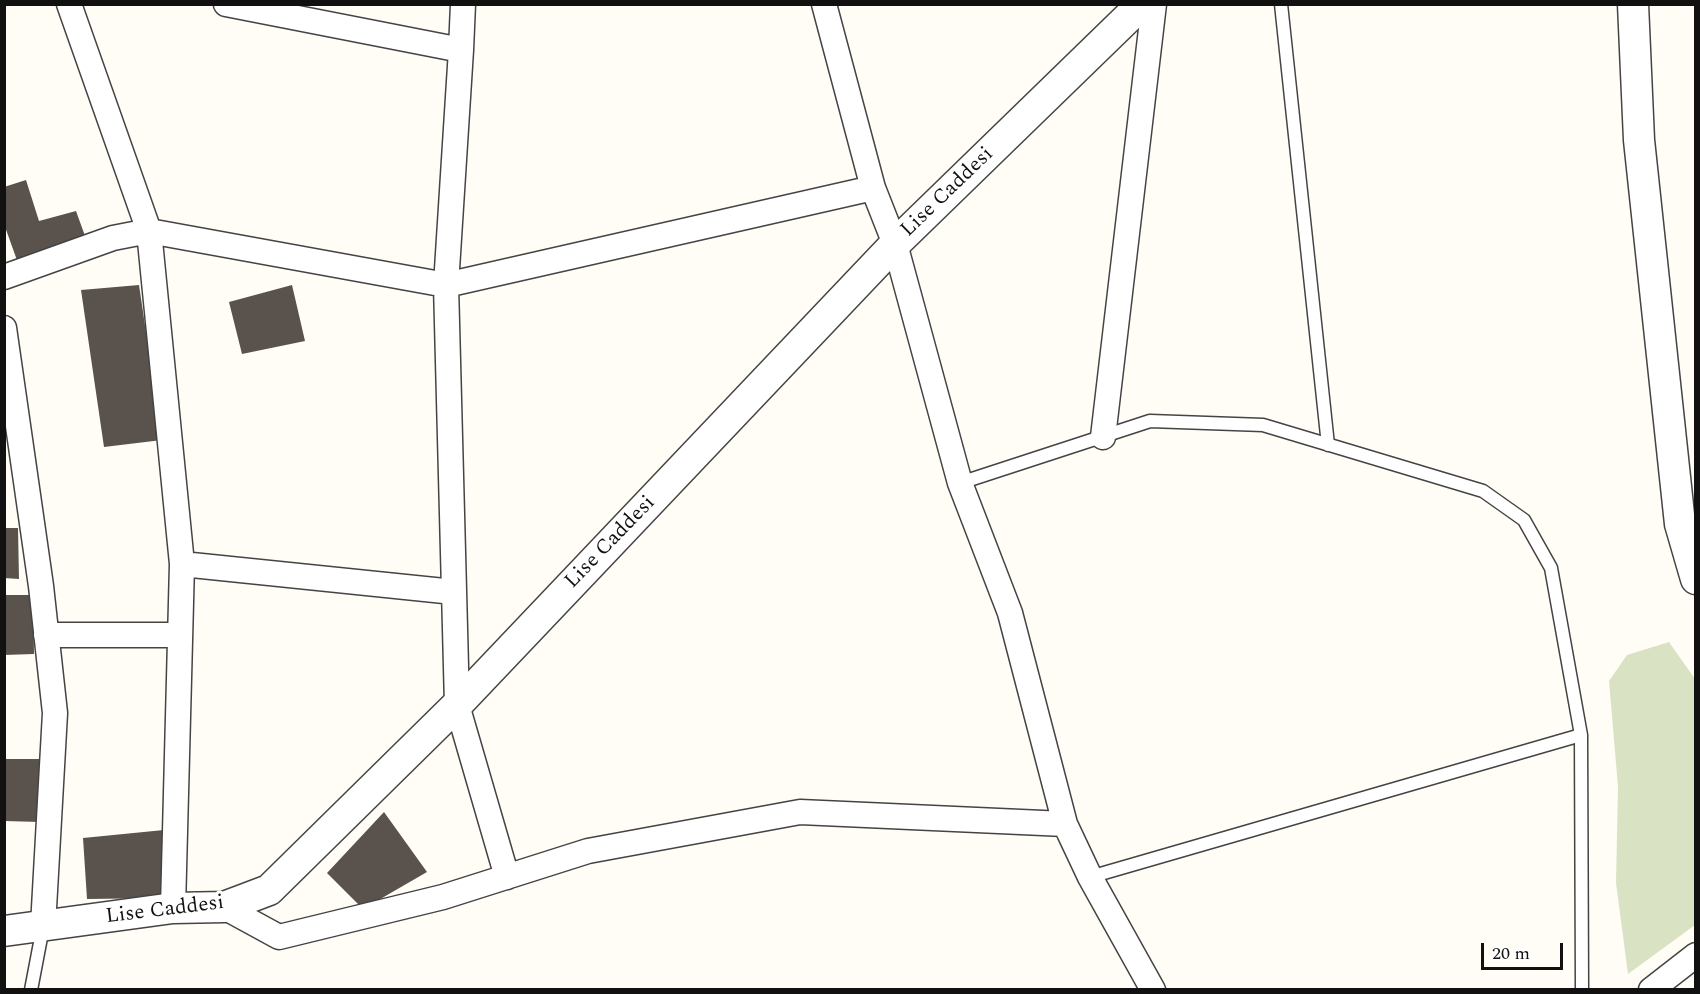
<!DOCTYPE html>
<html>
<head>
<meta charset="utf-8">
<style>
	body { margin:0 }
	#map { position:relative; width:1700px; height:994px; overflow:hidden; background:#fffdf5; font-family:Spectral,serif }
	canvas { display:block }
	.frame { position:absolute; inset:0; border:6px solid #111; pointer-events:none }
	.scale { position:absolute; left:1481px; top:943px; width:82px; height:27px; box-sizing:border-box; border:3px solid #111; border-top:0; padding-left:8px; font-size:18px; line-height:21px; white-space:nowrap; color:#111; -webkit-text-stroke:4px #fff; paint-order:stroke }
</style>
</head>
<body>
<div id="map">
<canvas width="1700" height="994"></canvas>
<div class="frame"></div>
<div class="scale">20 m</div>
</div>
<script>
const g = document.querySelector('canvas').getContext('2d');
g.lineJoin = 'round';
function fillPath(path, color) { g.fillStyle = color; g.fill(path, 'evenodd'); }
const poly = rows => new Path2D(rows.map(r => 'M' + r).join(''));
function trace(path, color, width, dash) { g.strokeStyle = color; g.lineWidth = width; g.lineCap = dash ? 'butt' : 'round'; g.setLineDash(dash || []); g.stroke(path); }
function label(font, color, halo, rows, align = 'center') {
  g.font = font + ' Spectral,serif'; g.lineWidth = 6; g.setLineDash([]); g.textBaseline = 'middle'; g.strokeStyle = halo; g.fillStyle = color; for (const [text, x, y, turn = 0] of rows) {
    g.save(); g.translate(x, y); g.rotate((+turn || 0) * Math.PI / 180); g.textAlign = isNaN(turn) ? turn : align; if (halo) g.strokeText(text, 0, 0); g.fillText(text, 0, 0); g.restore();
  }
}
fillPath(poly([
	[1669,642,1695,679,1695,925,1628,974,1616,883,1618,787,1609,681,1627,655]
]), '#d9e3c4');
fillPath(poly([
	[26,180,39,221,76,211,89,247,18,263,4,224,4,187],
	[139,285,162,440,104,447,81,290],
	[292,285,305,341,242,354,229,302],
	[4,528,18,528,19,579,4,578],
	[4,595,33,595,34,654,4,655],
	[4,759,41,759,40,822,4,821],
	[384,812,427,872,363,909,327,873],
	[164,830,166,898,87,899,83,838]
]), '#5a524d');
const service = poly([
	[1281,4,1328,445],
	[960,483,1150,421,1263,425,1483,491,1524,520,1551,568,1581,735,1582,990],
	[1090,877,1581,735],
	[31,990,43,927]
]);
const minor = poly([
	[69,4,149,231,182,564,173,908],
	[226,4,461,50,446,285,457,705,507,877],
	[824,4,873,188,895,244,960,483,1010,613,1065,824,1090,877,1153,990],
	[461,50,463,4],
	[4,277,113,238,149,231,446,285,873,188],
	[4,328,41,586,55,713,43,926],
	[1103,437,1154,4],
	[182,564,454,592],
	[46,635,180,635],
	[224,907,279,937,443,897,588,851,800,812,1065,824],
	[1651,990,1696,955]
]);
const tertiary = poly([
	[1633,4,1639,140,1680,524,1696,579],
	[4,931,173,908,224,907,269,890,457,705,895,244,1142,4]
]);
trace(service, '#444', 15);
trace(minor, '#444', 27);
trace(tertiary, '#444', 33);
trace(service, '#fff', 12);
trace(minor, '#fff', 24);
trace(tertiary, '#fff', 30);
label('21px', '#111', '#fff', [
	["Lise Caddesi",948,193,-44],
	["Lise Caddesi",611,543,-46],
	["Lise Caddesi",165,911,-7]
]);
</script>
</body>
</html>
